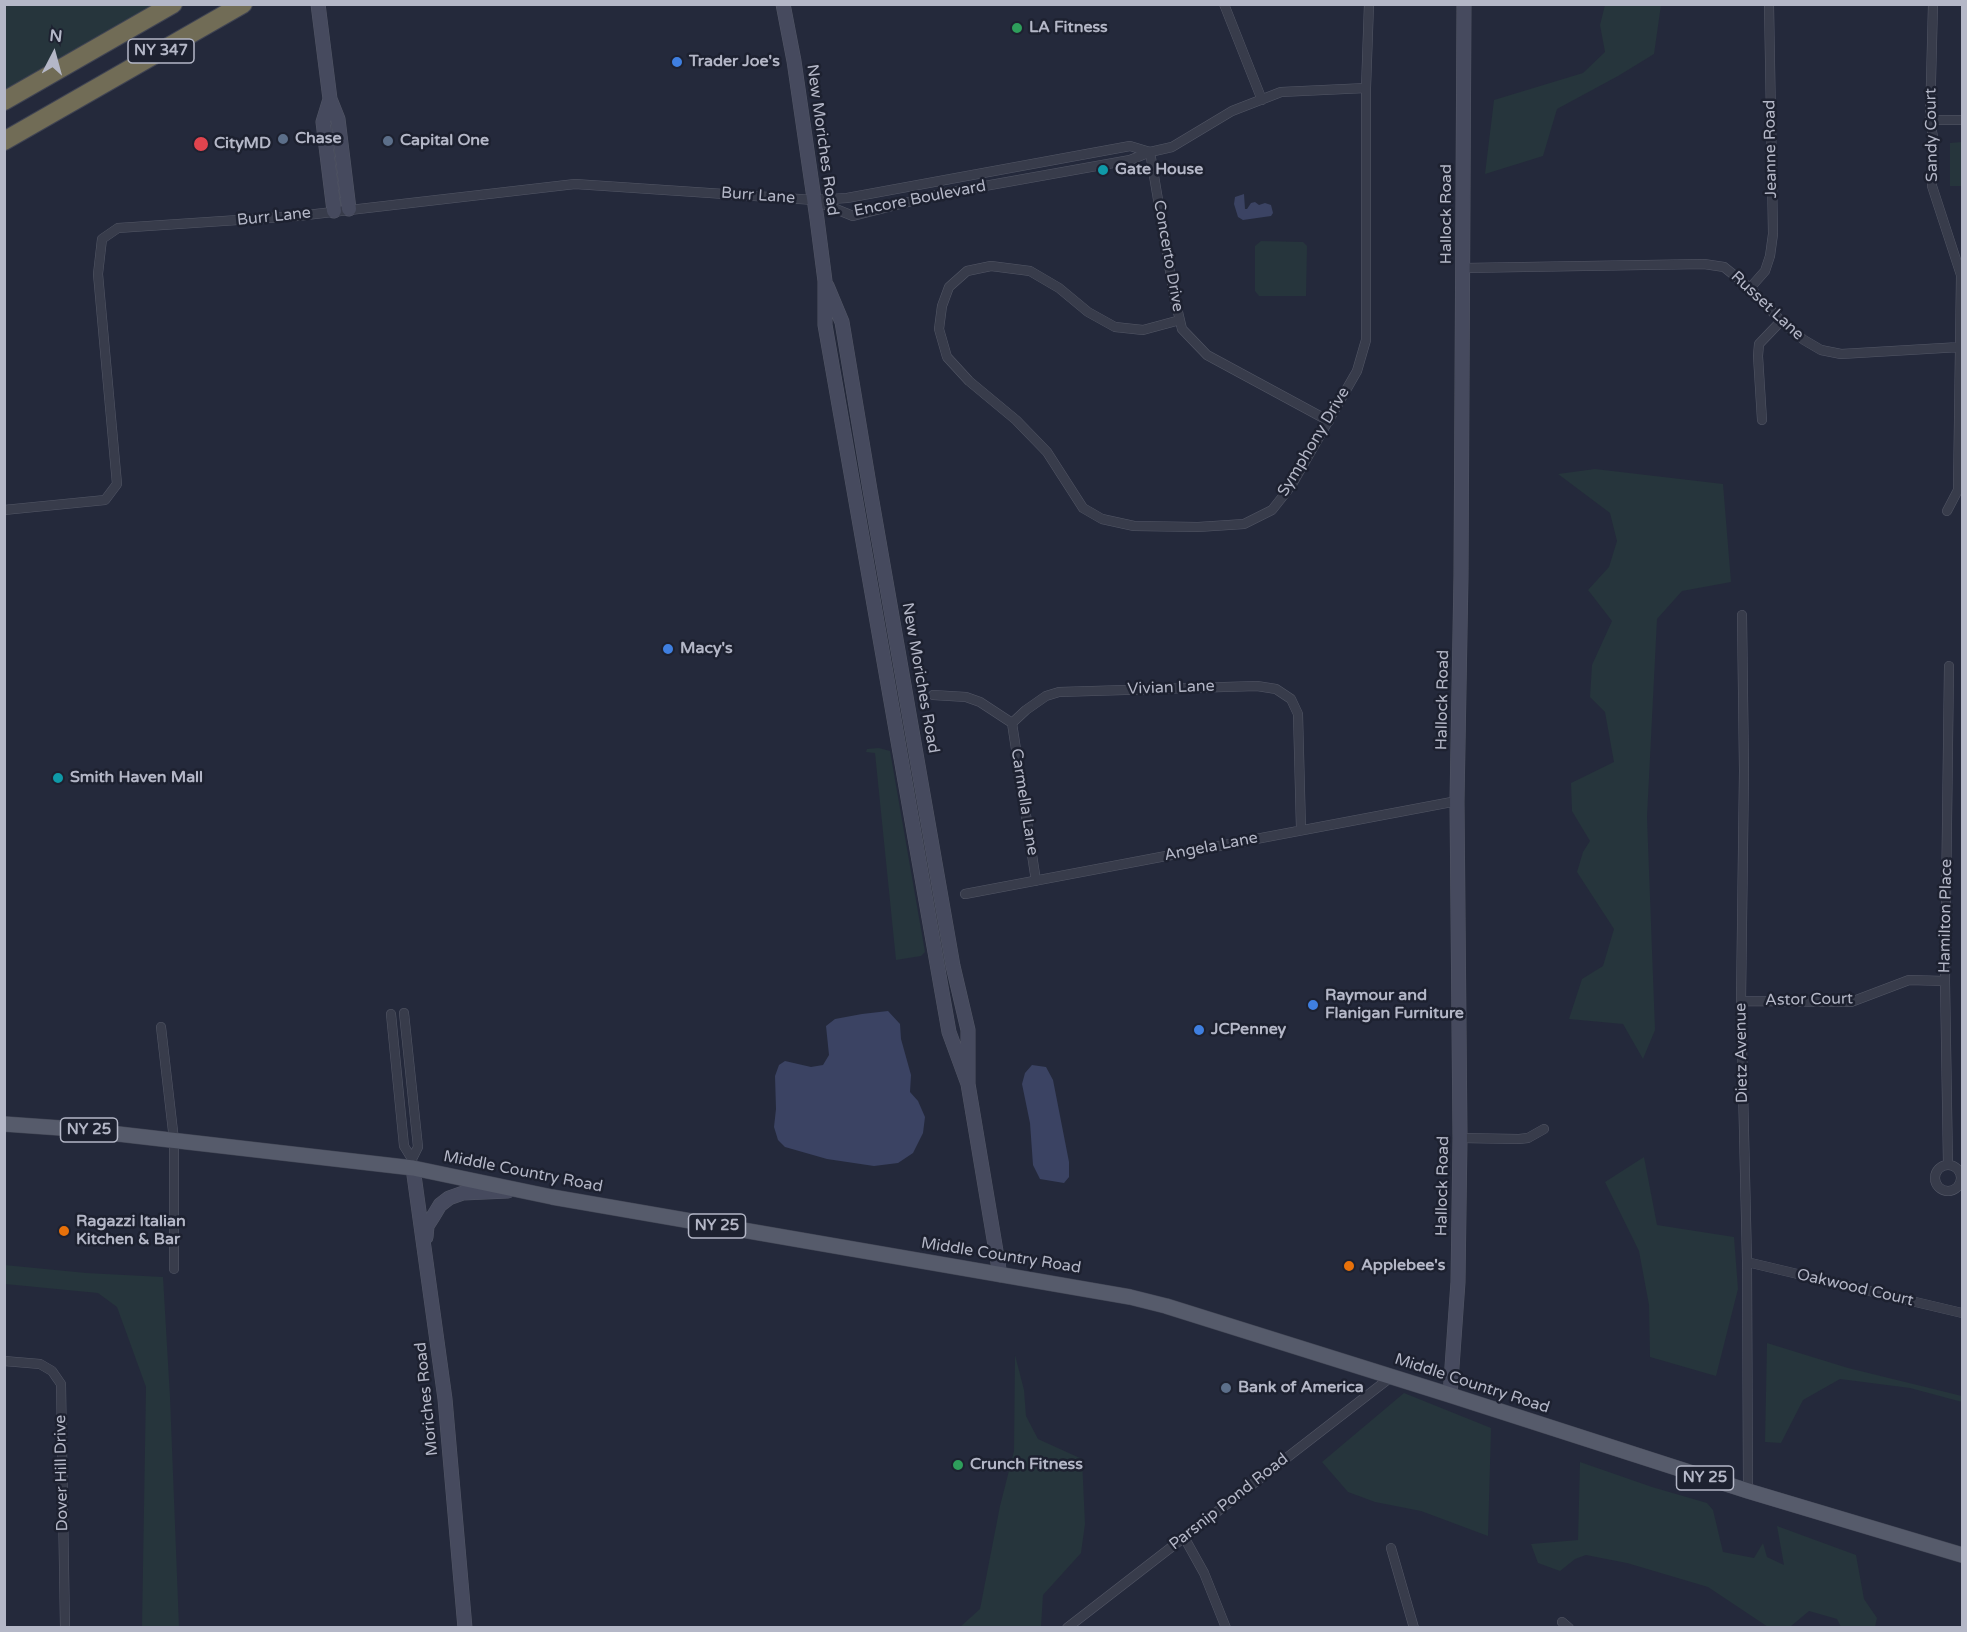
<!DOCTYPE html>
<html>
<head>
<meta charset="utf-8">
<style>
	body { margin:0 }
	#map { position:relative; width:1967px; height:1632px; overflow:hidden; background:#24293b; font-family:"Varela Round",sans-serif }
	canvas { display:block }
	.frame { position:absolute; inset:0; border:6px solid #b4b7c7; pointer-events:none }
	.north { position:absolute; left:24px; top:24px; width:60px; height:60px; -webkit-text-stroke:4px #1d2130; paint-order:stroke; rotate:6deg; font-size:16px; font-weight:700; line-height:24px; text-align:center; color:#b4b7c7 }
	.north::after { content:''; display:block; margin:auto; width:21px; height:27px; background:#b4b7c7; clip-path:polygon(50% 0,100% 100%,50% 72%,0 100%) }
</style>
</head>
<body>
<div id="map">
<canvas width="1967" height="1632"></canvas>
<div class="frame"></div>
<div class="north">N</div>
</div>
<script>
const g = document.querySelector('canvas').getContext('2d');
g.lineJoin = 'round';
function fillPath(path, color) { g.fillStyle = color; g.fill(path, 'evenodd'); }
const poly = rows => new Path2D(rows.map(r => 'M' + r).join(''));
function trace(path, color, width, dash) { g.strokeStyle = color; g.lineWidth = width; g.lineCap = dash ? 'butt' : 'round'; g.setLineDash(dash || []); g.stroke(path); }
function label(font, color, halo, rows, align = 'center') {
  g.font = font + ' "Varela Round",sans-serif'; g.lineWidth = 5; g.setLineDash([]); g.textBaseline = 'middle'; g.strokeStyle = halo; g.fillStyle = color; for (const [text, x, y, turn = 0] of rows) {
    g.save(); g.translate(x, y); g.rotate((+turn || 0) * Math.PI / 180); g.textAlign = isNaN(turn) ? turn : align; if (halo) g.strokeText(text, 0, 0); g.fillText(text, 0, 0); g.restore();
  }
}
fillPath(poly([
	[5,5,169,5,5,105],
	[1605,5,1661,5,1654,54,1618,76,1557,109,1543,156,1485,174,1494,100,1583,73,1605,52,1600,25],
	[1962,142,1962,186,1950,186,1950,143],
	[1261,241,1303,242,1307,246,1306,296,1259,296,1255,291,1255,246],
	[1595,469,1723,484,1731,582,1682,591,1657,619,1647,817,1655,1030,1643,1059,1623,1024,1569,1019,1582,979,1603,966,1614,929,1577,872,1583,852,1590,841,1572,811,1571,783,1614,762,1605,712,1590,697,1592,665,1612,621,1588,590,1609,567,1617,541,1610,513,1558,474],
	[879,748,890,751,925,952,921,956,896,960,875,753,866,752,867,749],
	[1644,1157,1657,1225,1734,1237,1738,1289,1716,1376,1650,1357,1649,1305,1639,1251,1605,1182],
	[4,1265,86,1273,163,1277,170,1397,179,1627,142,1627,146,1387,117,1307,98,1293,5,1284],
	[1767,1343,1848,1368,1962,1396,1962,1402,1910,1388,1840,1379,1803,1400,1781,1443,1765,1442],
	[1015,1355,1024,1390,1026,1416,1038,1439,1082,1459,1085,1524,1081,1553,1043,1595,1041,1627,960,1627,980,1609,1000,1506,1014,1451],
	[1404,1393,1491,1428,1488,1536,1421,1511,1375,1502,1348,1492,1322,1462],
	[1580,1462,1652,1487,1707,1503,1713,1510,1723,1552,1754,1558,1763,1543,1767,1557,1784,1565,1777,1526,1856,1555,1864,1599,1877,1618,1875,1627,1841,1627,1837,1619,1809,1611,1790,1627,1768,1627,1708,1587,1627,1563,1586,1555,1575,1559,1560,1571,1538,1563,1531,1544,1578,1540]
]), '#26353c');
fillPath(poly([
	[1244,194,1245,209,1247,209,1251,203,1255,202,1259,205,1265,203,1271,205,1273,213,1271,216,1243,220,1238,217,1234,204,1235,197],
	[888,1011,900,1024,901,1039,911,1075,910,1092,918,1101,925,1117,923,1133,913,1153,898,1163,874,1166,827,1159,785,1147,778,1140,774,1127,776,1109,775,1076,779,1065,785,1061,811,1067,823,1065,829,1055,826,1026,835,1019,862,1014],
	[1032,1065,1046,1067,1053,1080,1069,1162,1069,1177,1064,1183,1040,1179,1033,1165,1030,1123,1022,1084,1025,1073]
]), '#3b4363');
const street = poly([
	[1224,4,1262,100],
	[1933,4,1930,120,1933,137,1932,186,1961,275,1958,490,1947,511],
	[1930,120,1962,120],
	[1150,152,1174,295,1182,329,1207,355,1329,421],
	[816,201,853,216,940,194,1130,160,1150,152,1172,147,1232,111,1281,92,1366,88],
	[1464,268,1704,264,1724,267,1750,288,1781,321,1804,340,1821,350,1841,354,1960,347],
	[1750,288,1765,271,1770,256,1773,234,1769,4],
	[1180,320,1143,330,1115,327,1088,312,1059,288,1030,271,991,266,967,271,949,287,942,306,939,329,947,357,969,381,1016,420,1047,452,1083,508,1102,519,1134,526,1198,527,1244,524,1272,510,1291,486,1357,371,1366,340,1366,88,1369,4],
	[1762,420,1758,356,1759,344,1781,321],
	[4,510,105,500,117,484,98,274,102,239,118,228,298,216,575,184,814,200,847,198,1130,146,1150,152],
	[1742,615,1744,771,1741,1001,1747,1262,1748,1491],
	[933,695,966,697,980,702,1012,723,1026,710,1046,696,1059,692,1257,686,1276,689,1291,699,1298,714,1301,829],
	[1012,723,1036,881],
	[965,894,1457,801],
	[1741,1001,1851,1002,1909,980,1945,981],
	[404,1013,418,1147,412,1159],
	[391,1014,404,1146,412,1159,413,1168],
	[161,1027,174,1140,174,1269],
	[1460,1138,1519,1139,1528,1138,1544,1129],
	'1935 1178a13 13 0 1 1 26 0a13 13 0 1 1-26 0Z',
	[1948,1165,1945,981,1949,666],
	[1747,1262,1962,1313],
	[4,1361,40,1364,52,1371,61,1384,65,1628],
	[1184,1537,1204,1573,1226,1628],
	[1391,1548,1414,1628],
	[1562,1622,1569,1628],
	[1067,1628,1391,1377]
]);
const secondary = poly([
	[318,4,330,99,338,119,349,209],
	[783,4,794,61,817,219,825,281,825,325,949,1032,968,1084],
	[330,99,323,122,334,211],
	[827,286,842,322,870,490,953,966,968,1030,968,1084,1000,1275],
	[413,1168,445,1399,465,1628],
	[426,1237,427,1226,434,1215,440,1205,449,1198,463,1193,508,1191],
	[1450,1395,1458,1282,1460,1138,1457,801,1461,576,1464,4]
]);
const primary = poly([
	[4,1124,75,1129,413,1168,552,1197,1130,1297,1166,1306,1450,1395,1748,1491,1962,1555]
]);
const highway = poly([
	[4,101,173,4],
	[4,141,243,4]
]);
trace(street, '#535766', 10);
trace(secondary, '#535766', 15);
trace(primary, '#414554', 16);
trace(highway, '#404453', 20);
trace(street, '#383c4b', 9);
trace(secondary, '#464a5e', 14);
trace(primary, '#565b6b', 15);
trace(highway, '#716c56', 18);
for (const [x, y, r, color] of [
	[1017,28,6,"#2e9e5b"],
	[677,62,6,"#3f7fe0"],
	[283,139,6,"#5c6f8a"],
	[388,141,6,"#5c6f8a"],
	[201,144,8,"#e0444e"],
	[1103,170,6,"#0f9aa8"],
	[668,649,6,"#3f7fe0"],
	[58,778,6,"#0f9aa8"],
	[1313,1005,6,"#3f7fe0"],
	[1199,1030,6,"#3f7fe0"],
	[64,1231,6,"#e8710a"],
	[1349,1266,6,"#e8710a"],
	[1226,1388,6,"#5c6f8a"],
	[958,1465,6,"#2e9e5b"]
]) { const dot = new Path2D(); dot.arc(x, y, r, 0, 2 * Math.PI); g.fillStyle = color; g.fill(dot); trace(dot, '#1d2130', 2); }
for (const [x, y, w] of [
	[161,51,66],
	[89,1130,57],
	[717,1226,57],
	[1705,1478,57]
]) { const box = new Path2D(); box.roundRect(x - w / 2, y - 12, w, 24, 4.5); g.fillStyle = '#1d2130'; g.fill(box); trace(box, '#b4b7c7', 1.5); }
label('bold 15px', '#b4b7c7', null, [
	["NY 347",161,51],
	["NY 25",89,1130],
	["NY 25",717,1226],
	["NY 25",1705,1478]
]);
label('bold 16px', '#b4b7c7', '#1d2130', [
	["LA Fitness",1029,28],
	["Trader Joe's",689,62],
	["Chase",295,139],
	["Capital One",400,141],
	["CityMD",214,144],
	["Gate House",1115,170],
	["Macy's",680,649],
	["Smith Haven Mall",70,778],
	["Raymour and",1325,996],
	["Flanigan Furniture",1325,1014],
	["JCPenney",1211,1030],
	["Ragazzi Italian",76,1222],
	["Kitchen & Bar",76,1240],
	["Applebee's",1361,1266],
	["Bank of America",1238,1388],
	["Crunch Fitness",970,1465]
], 'left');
label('16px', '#b4b7c7', '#1d2130', [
	["Sandy Court",1932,135,-91],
	["New Moriches Road",822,140,82],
	["Jeanne Road",1771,149,-91],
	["Burr Lane",758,196,4],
	["Encore Boulevard",920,199,-11],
	["Hallock Road",1447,214,-90],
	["Burr Lane",274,217,-6],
	["Concerto Drive",1168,256,80],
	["Russet Lane",1767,306,43],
	["Symphony Drive",1314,442,-59],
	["New Moriches Road",920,678,80],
	["Vivian Lane",1171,688,-2],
	["Hallock Road",1443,700,-89],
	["Carmella Lane",1024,802,81],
	["Angela Lane",1211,847,-11],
	["Hamilton Place",1946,916,-89],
	["Astor Court",1809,1000,-1],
	["Dietz Avenue",1742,1053,-91],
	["Middle Country Road",523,1172,11],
	["Hallock Road",1443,1186,-89],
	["Middle Country Road",1001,1256,9],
	["Oakwood Court",1855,1288,13],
	["Middle Country Road",1472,1384,18],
	["Moriches Road",427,1399,-96],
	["Dover Hill Drive",62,1473,-91],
	["Parsnip Pond Road",1229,1502,-38]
]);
</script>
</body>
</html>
